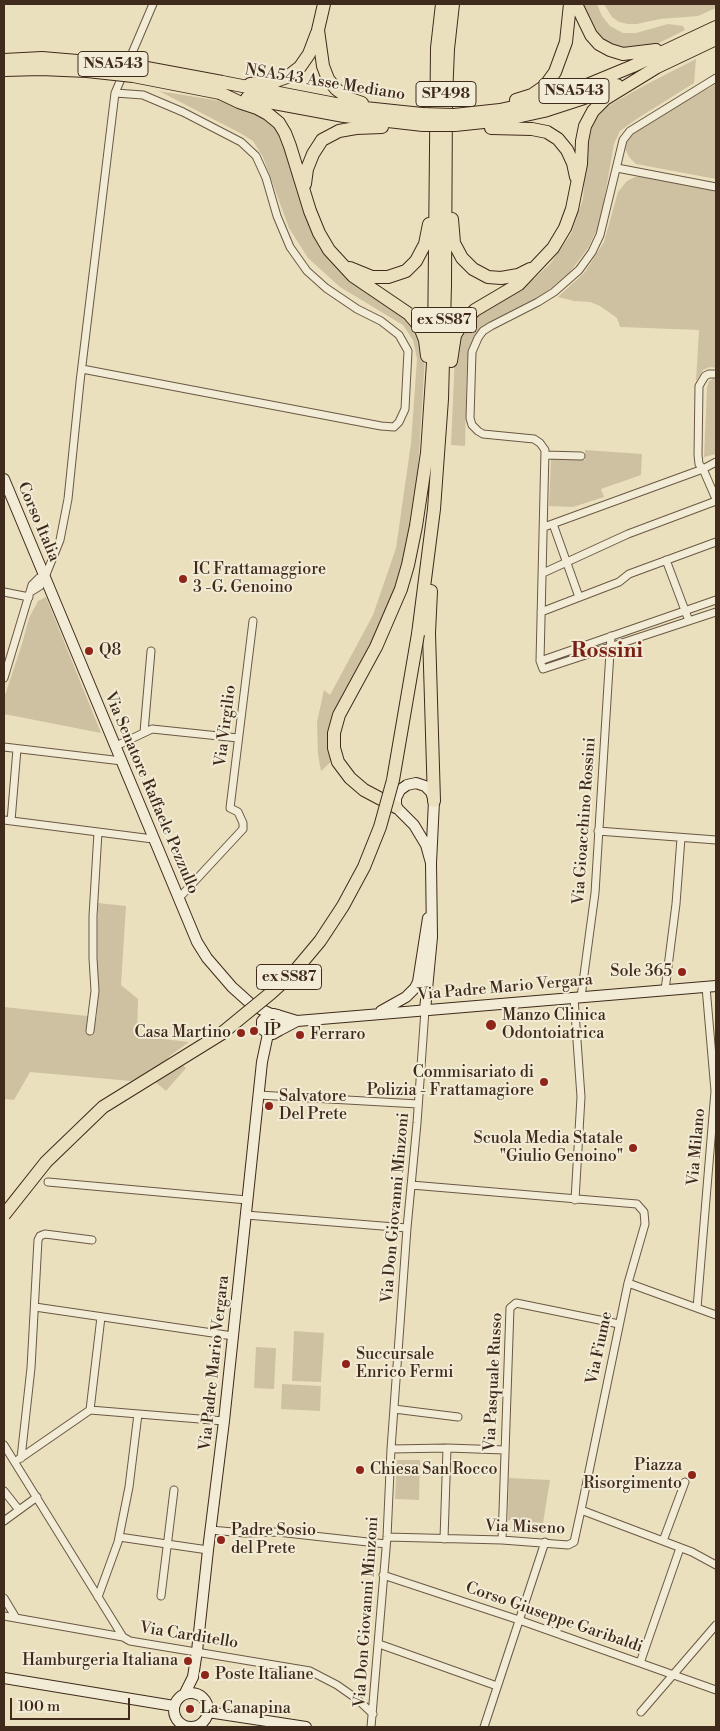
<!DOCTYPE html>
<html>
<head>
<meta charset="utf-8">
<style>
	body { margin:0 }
	#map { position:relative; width:720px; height:1731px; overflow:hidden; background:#ebe0be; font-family:"Libre Bodoni",serif }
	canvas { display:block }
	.frame { position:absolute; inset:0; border:5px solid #3f2a1c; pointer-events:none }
	.scale { position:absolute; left:10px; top:1698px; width:120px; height:22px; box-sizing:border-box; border:2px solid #3f2a1c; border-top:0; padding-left:6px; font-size:15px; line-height:18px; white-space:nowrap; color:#3f2a1c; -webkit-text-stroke:4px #f2ebd5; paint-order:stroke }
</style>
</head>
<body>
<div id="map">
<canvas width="720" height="1731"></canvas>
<div class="frame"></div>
<div class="scale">100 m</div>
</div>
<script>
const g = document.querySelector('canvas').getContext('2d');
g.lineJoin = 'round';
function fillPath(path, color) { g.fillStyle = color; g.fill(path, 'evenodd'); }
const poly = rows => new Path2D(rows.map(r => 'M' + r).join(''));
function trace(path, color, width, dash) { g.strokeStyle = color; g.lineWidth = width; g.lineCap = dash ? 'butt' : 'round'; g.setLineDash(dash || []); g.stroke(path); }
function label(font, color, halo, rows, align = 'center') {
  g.font = font + ' "Libre Bodoni",serif'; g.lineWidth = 4; g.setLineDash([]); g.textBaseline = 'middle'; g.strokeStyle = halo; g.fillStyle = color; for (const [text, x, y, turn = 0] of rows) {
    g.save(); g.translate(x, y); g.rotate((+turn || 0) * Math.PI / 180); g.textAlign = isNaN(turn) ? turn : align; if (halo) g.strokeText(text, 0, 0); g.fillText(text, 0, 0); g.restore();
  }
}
fillPath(poly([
	[583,4,597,4,602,16,610,26,623,33,636,33,668,24,683,26,685,30,657,44,647,47,632,49,616,47,598,36],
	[604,4,716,4,716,8,698,16,660,19,637,24,628,24,619,22,612,17],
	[696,59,694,83,635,120,620,131,614,144,600,223,588,248,570,272,540,297,526,305,493,320,479,331,474,339,470,349,467,362,465,446,451,445,455,354,460,336,468,322,482,311,525,287,550,264,571,234,583,199,588,135,593,122,606,107,647,84],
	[716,84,716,179,636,164,629,157,624,146,629,138,638,129],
	[159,91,239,104,276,124,329,258,412,320,425,357,418,470,407,553,393,599,374,640,339,702,332,761,321,771,318,755,317,722,324,690,330,695,373,615,396,548,411,443,417,359,413,340,403,325,340,287,308,258,289,228,263,157,253,141,240,133],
	[635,177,645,177,716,190,716,368,710,367,703,370,696,381,699,330,620,327,617,318,600,306,590,302,574,301,558,297,585,272,604,242,618,192,627,181],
	[714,378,716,378,716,454,704,457,707,388,709,381],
	[585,450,642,454,641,475,601,489,604,497,573,507,549,506,551,458,585,460],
	[46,597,101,733,4,714,4,698,22,644,29,618,38,601],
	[98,903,126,906,121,985,138,999,137,1036,189,1042,171,1055,161,1066,131,1081,30,1072,14,1100,4,1099,4,1007,97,1017],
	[172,1056,186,1068,166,1091,152,1079],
	[294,1331,324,1333,321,1382,292,1381],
	[256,1347,276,1348,274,1389,254,1388],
	[282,1384,321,1386,320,1411,281,1409],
	[397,1460,420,1460,419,1500,395,1499],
	[509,1478,550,1480,543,1523,508,1520]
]), '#cec1a2');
const street = poly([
	[716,78,630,131,623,140,600,235,592,252,579,270,554,292,538,302,491,326,483,331,478,338,472,352,470,418,472,425,478,431,483,434,534,439,540,443,545,450,540,661,543,669,716,612],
	[617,168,716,187],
	[82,369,381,426,394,427,399,422,405,409,408,351,399,335,381,321,357,309,326,288,307,271,290,247,277,216,266,178,256,156,241,142,183,112,143,95,115,93],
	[716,374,709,374,705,376,699,386,698,455,699,464,703,469,716,499],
	[545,455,581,456],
	[553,524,579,597],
	[544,527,703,469,716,462],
	[666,560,689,621],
	[543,573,628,534,716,501],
	[32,591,40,586,45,577,60,540,68,499,80,382,115,93,153,4],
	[4,592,29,597],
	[541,612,619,582,629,574,716,542],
	[540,661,716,600],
	[4,678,32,585,39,578,45,577],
	[144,732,151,651],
	[116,746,152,729,238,738],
	[4,747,122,761],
	[4,820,153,839],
	[11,821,17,749],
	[598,831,716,840],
	[179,898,243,829,243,823,238,812,230,808,253,621],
	[665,990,676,904,681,838],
	[581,997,595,893,611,636],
	[574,998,581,1097,575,1200],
	[90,1031,95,991,93,958,93,916,98,832],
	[258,1095,418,1104],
	[48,1182,247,1200],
	[411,1185,637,1204,644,1212,645,1224,628,1283,581,1510],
	[246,1215,407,1228],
	[628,1283,716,1315],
	[35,1307,233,1336],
	[697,1308,715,1091,706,987],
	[394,1409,458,1417],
	[90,1410,101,1317],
	[4,1445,123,1637,130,1641,310,1671,337,1685,357,1699,373,1714],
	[391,1449,447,1448,505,1450],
	[21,1458,31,1368,38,1240,40,1236,45,1234,92,1240],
	[19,1459,90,1410,224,1421],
	[4,1491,19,1510],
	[4,1521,37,1497],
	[210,1530,245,1533,277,1532,386,1544],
	[119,1537,208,1550],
	[387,1537,502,1540,568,1545,574,1542,581,1510,692,1552,716,1565],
	[444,1539,447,1448],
	[502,1540,510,1308,516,1303,619,1324],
	[663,1541,685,1482],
	[383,1575,519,1620,716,1690],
	[161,1596,174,1490],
	[98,1597,118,1542,129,1487,138,1414],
	[4,1598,16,1618],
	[4,1616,123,1637],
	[379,1644,497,1686],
	[640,1663,680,1548],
	[641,1712,716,1625],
	[371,1727,387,1537,391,1449,407,1228,417,1123,425,1010],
	[484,1727,545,1542]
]);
const secondary = poly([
	[4,479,197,942,207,958,232,987,252,1005,271,1014],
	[425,1010,432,937,431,863,434,801,431,792,425,786,416,783,407,785,400,790,396,798,396,807,414,825,426,845,431,863],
	[381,1011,406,997,415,988,418,982,428,918],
	[278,1015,282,1023,280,1030,273,1034,266,1032,262,1029,262,1021,269,1014,274,1014,297,1021],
	[280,1030,297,1021,716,986],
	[4,1678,174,1706],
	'174 1710a17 17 0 1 1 34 0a17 17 0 1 1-34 0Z',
	[185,1693,193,1677,197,1651,208,1550,224,1421,262,1062,268,1034],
	[208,1712,306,1727]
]);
const highway = poly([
	[324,4,318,30,323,66,328,79,336,89,348,98,362,103],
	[576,4,591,35,599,44,610,50,623,54,656,50],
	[655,68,716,39],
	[222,82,346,106,422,114],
	[250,84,273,82,287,77,300,67,309,54,317,33],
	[220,93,239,102,257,108,268,114,279,123,285,133,290,146,310,211,319,233,329,250,353,276,409,314,420,327,425,340,427,356],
	[247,98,344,116,423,125],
	[516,100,532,95,545,86,555,72,566,42,570,4],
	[454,115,500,110,558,97,633,66,716,27],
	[455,125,503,120,544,111,584,98,617,85],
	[491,128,532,129,547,132,558,139,567,150,573,163,576,177],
	[305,184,307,169,313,154,322,140,339,131,356,128,382,127],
	[452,219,454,243,462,258,473,269,488,277,501,278,518,275,530,269],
	[350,268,372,277,388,277,406,271,416,261,425,244,429,224],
	[451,361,455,335,463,322,475,310,519,284,553,248,565,228,572,209,581,164,582,141,585,126,593,111,605,99,662,64],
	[431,591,429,633,434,801],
	[418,634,434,509,442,399,445,285,446,98,448,49,453,4],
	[396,807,364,790,350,778,338,762,334,748,334,733,339,715,376,647,401,589,408,565,416,526,427,453,434,348,437,48,442,4]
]);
trace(street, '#6a5844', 9);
trace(secondary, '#3f2a1c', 12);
trace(highway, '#3f2a1c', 14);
trace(street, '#f2ebd5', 7);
trace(secondary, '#f2ebd5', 10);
trace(highway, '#ebe0be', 12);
const highwayBridge = poly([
	[4,60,42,58,136,66,222,82],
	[4,70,41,69,87,71,133,76,220,93],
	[422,114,454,115],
	[423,125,455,125],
	[4,1215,46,1162,103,1107,221,1034,271,993,294,972,320,941,343,906,364,867,380,827,393,780,418,634]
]);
trace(highwayBridge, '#3f2a1c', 14, []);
trace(highwayBridge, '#ebe0be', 12);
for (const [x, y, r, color] of [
	[183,579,5,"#8f2418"],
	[89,651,5,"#8f2418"],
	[682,972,5,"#8f2418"],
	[491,1025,6,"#8f2418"],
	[254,1031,5,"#8f2418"],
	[241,1033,5,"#8f2418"],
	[300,1035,5,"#8f2418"],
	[544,1082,5,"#8f2418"],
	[269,1106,5,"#8f2418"],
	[633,1148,5,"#8f2418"],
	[346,1364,5,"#8f2418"],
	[360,1470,5,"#8f2418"],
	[692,1475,5,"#8f2418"],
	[221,1540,5,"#8f2418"],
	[188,1661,5,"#8f2418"],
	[205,1675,5,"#8f2418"],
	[190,1709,5,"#8f2418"]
]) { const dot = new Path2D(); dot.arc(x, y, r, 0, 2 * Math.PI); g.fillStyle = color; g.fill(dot); trace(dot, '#f2ebd5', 2); }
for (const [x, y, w] of [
	[113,64,70],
	[574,91,70],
	[446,94,60],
	[444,320,65],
	[289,977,65]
]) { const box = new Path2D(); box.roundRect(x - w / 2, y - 12.5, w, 25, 4); g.fillStyle = '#f2ebd5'; g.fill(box); trace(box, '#3f2a1c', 1); }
label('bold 15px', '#3f2a1c', null, [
	["NSA543",113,64],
	["NSA543",574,91],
	["SP498",446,94],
	["ex SS87",444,320],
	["ex SS87",289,977]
]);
label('16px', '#3f2a1c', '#f2ebd5', [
	["NSA543 Asse Mediano",325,83,9],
	["Corso Italia",38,522,67],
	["Via Virgilio",226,726,-83],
	["Via Senatore Raffaele Pezzullo",151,793,67],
	["Via Gioacchino Rossini",585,821,-86],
	["Via Padre Mario Vergara",505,988,-5],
	["Via Milano",697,1147,-85],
	["Via Don Giovanni Minzoni",396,1208,-85],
	["Via Fiume",600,1348,-78],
	["Via Padre Mario Vergara",215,1363,-84],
	["Via Pasquale Russo",494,1382,-87],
	["Via Miseno",525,1528,2],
	["Via Don Giovanni Minzoni",367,1612,-86],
	["Corso Giuseppe Garibaldi",554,1618,19],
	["Via Carditello",189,1636,9]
]);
label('16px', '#3f2a1c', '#f2ebd5', [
	["IC Frattamaggiore",193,570],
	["3 -G. Genoino",193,588],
	["Q8",99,651],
	["Sole 365",672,972,"right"],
	["Manzo Clinica",502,1016],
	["Odontoiatrica",502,1034],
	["IP",264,1031],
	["Casa Martino",231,1033,"right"],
	["Ferraro",310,1035],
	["Commisariato di",534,1073,"right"],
	["Polizia - Frattamagiore",534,1091,"right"],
	["Salvatore",279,1097],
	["Del Prete",279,1115],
	["Scuola Media Statale",623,1139,"right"],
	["\"Giulio Genoino\"",623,1157,"right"],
	["Succursale",356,1355],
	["Enrico Fermi",356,1373],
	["Piazza",682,1466,"right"],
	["Risorgimento",682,1484,"right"],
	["Chiesa San Rocco",370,1470],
	["Padre Sosio",231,1531],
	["del Prete",231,1549],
	["Hamburgeria Italiana",178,1661,"right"],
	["Poste Italiane",215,1675],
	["La Canapina",200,1709]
], 'left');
label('bold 21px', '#7a1f14', '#f2ebd5', [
	["Rossini",607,652]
]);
</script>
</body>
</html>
